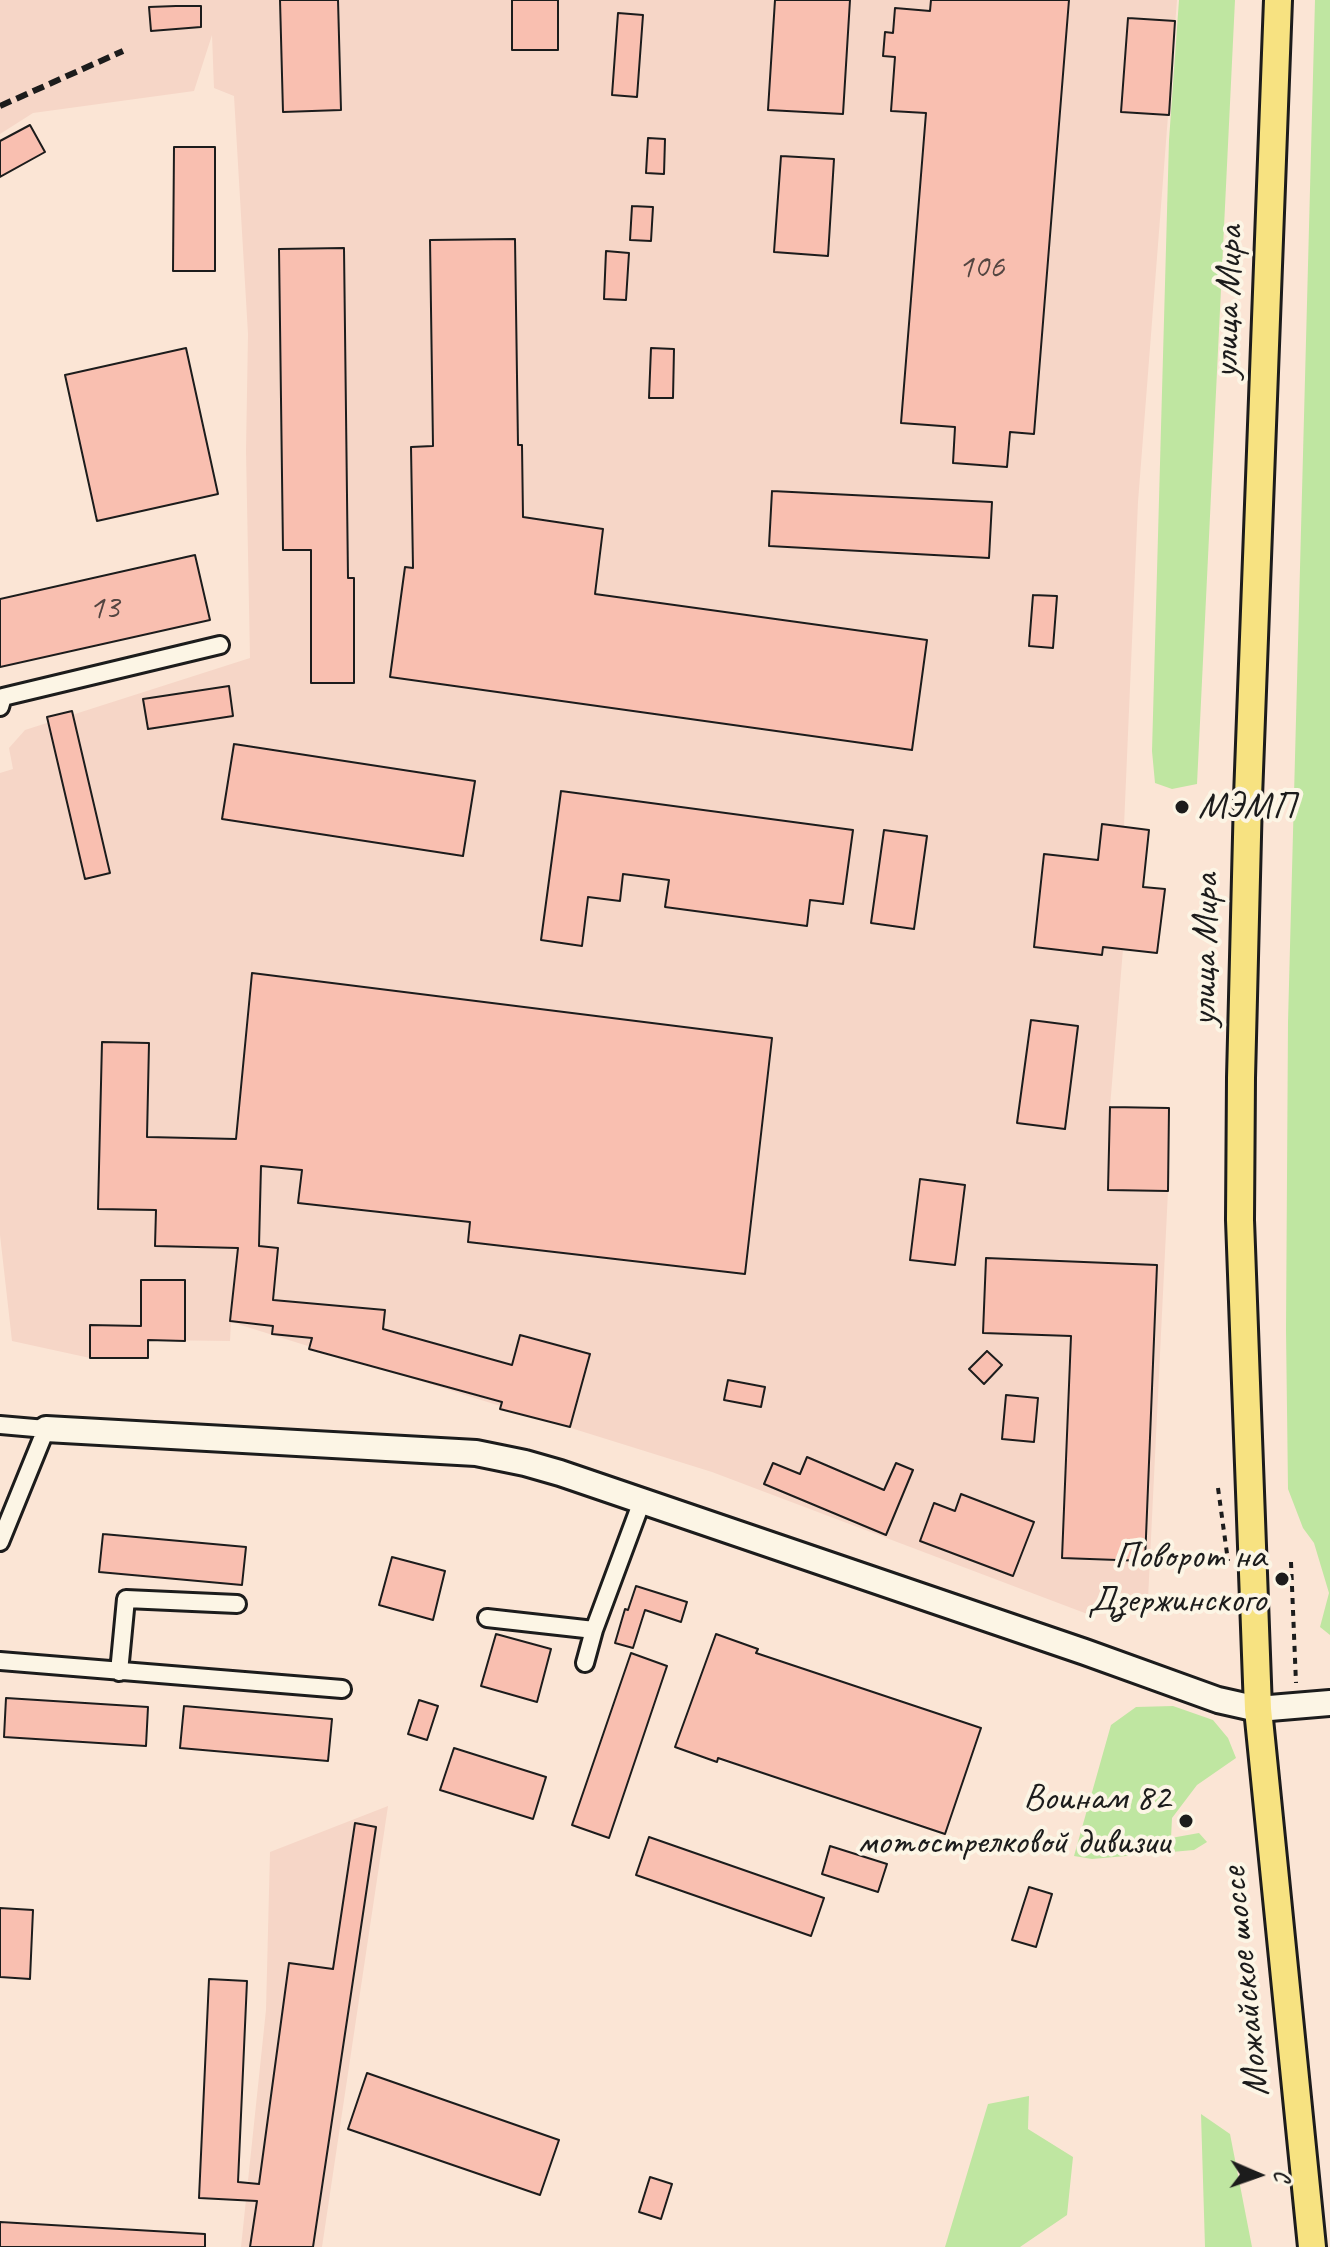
<!DOCTYPE html>
<html>
<head>
<meta charset="utf-8">
<style>
	body { margin:0 }
	#map { position:relative; width:1330px; height:2247px; overflow:hidden; background:#fbe5d5; font-family:Caveat,sans-serif }
	canvas { display:block }
	.north { position:absolute; left:1218px; top:2135px; width:80px; height:80px; -webkit-text-stroke:6px #fcf5e5; paint-order:stroke; rotate:92deg; font-size:22px; font-weight:700; line-height:32px; text-align:center; color:#1c1c1c }
	.north::after { content:''; display:block; margin:auto; width:28px; height:36px; background:#1c1c1c; clip-path:polygon(50% 0,100% 100%,50% 72%,0 100%) }
</style>
</head>
<body>
<div id="map">
<canvas width="1330" height="2247"></canvas>
<div class="north">С</div>
</div>
<script>
const g = document.querySelector('canvas').getContext('2d');
g.lineJoin = 'round';
function fillPath(path, color) { g.fillStyle = color; g.fill(path, 'evenodd'); }
const poly = rows => new Path2D(rows.map(r => 'M' + r).join(''));
function trace(path, color, width, dash) { g.strokeStyle = color; g.lineWidth = width; g.lineCap = dash ? 'butt' : 'round'; g.setLineDash(dash || []); g.stroke(path); }
function label(font, color, halo, rows, align = 'center') {
  g.font = font + ' Caveat,sans-serif'; g.lineWidth = 8; g.setLineDash([]); g.textBaseline = 'middle'; g.strokeStyle = halo; g.fillStyle = color; for (const [text, x, y, turn = 0] of rows) {
    g.save(); g.translate(x, y); g.rotate((+turn || 0) * Math.PI / 180); g.textAlign = isNaN(turn) ? turn : align; if (halo) g.strokeText(text, 0, 0); g.fillText(text, 0, 0); g.restore();
  }
}
fillPath(poly([
	[0,0,1177,0,1138,502,1124,826,1149,830,1143,886,1165,889,1157,953,1123,949,1110,1107,1169,1108,1168,1191,1148,1599,1090,1615,712,1472,231,1322,230,1341,149,1340,148,1358,90,1358,12,1341,0,1235,0,773,13,769,9,748,25,730,250,658,246,451,248,334,234,96,214,88,212,35,194,91,33,113,0,134],
	[388,1806,322,2247,241,2247,266,2010,270,1852]
]), '#f6d6c7');
fillPath(poly([
	[1179,0,1235,0,1197,784,1172,789,1155,783,1152,751,1169,140],
	[1315,0,1330,0,1330,1635,1320,1627,1329,1593,1314,1543,1303,1528,1288,1489,1286,1330,1288,1022],
	[1173,1706,1213,1720,1228,1738,1236,1758,1197,1785,1172,1818,1171,1838,1199,1833,1207,1842,1194,1850,1092,1859,1074,1856,1111,1725,1136,1707],
	[1029,2096,1028,2129,1073,2157,1067,2215,1020,2247,945,2247,988,2104],
	[1201,2114,1230,2134,1252,2247,1205,2247]
]), '#bfe6a1');
const building = poly([
	[280,0,338,0,341,110,283,112,280,0],
	[512,0,558,0,558,50,512,50,512,0],
	[775,0,850,0,843,114,768,110,775,0],
	[931,0,1069,0,1034,434,1010,432,1007,467,953,463,955,427,901,423,926,113,891,111,895,57,883,56,885,32,893,33,895,8,930,11,931,0],
	[176,6,201,6,201,27,151,31,149,7,176,6],
	[618,13,643,15,637,97,612,95,618,13],
	[1128,18,1175,21,1169,115,1121,112,1128,18],
	[30,125,45,152,0,177,0,141,30,125],
	[648,138,665,139,664,174,646,173,648,138],
	[174,147,215,147,215,271,173,271,174,147],
	[781,156,834,159,828,256,774,252,781,156],
	[632,206,653,207,651,241,630,240,632,206],
	[515,239,518,445,522,445,523,517,603,529,595,594,927,640,912,750,390,677,405,567,413,568,411,447,433,446,430,240,515,239],
	[344,248,348,578,354,578,354,683,311,683,311,550,283,550,279,249,344,248],
	[606,251,629,253,626,300,604,299,606,251],
	[186,348,218,494,97,521,65,375,186,348],
	[651,348,674,349,673,398,649,398,651,348],
	[772,491,992,502,989,558,769,546,772,491],
	[195,555,210,620,0,667,0,599,195,555],
	[1033,595,1057,596,1053,648,1029,646,1033,595],
	[229,686,233,716,148,729,143,699,229,686],
	[72,711,110,873,85,879,47,717,72,711],
	[234,744,475,781,463,856,222,819,234,744],
	[561,791,853,830,843,904,810,900,807,926,665,907,669,880,623,874,620,901,588,897,582,946,541,940,561,791],
	[1102,824,1149,830,1143,887,1165,889,1157,953,1103,947,1102,955,1034,947,1044,854,1098,860,1102,824],
	[884,830,927,836,914,929,871,923,884,830],
	[252,973,772,1038,745,1274,468,1242,470,1222,298,1203,302,1170,261,1166,259,1246,278,1248,273,1300,385,1310,383,1329,512,1365,520,1335,590,1354,570,1427,500,1409,502,1402,309,1349,312,1338,272,1334,273,1326,230,1321,238,1248,155,1246,156,1210,98,1209,102,1042,149,1043,147,1137,236,1139,252,973],
	[1031,1020,1078,1026,1065,1129,1017,1123,1031,1020],
	[1110,1107,1169,1108,1168,1191,1108,1190,1110,1107],
	[920,1179,965,1185,955,1265,910,1260,920,1179],
	[986,1258,1157,1265,1145,1561,1062,1558,1071,1336,983,1333,986,1258],
	[141,1280,185,1280,185,1341,148,1340,148,1358,90,1358,90,1325,141,1326,141,1280],
	[987,1351,1002,1365,984,1384,969,1369,987,1351],
	[728,1380,765,1387,761,1407,724,1400,728,1380],
	[1006,1395,1038,1398,1034,1442,1002,1439,1006,1395],
	[807,1457,884,1490,896,1463,913,1470,886,1535,764,1484,773,1463,800,1474,807,1457],
	[961,1494,1034,1522,1013,1576,920,1541,934,1503,955,1511,961,1494],
	[103,1534,246,1547,242,1585,99,1572,103,1534],
	[392,1557,445,1571,433,1620,379,1605,392,1557],
	[636,1586,687,1602,681,1622,645,1610,633,1648,615,1643,625,1609,628,1610,636,1586],
	[496,1634,551,1649,537,1702,481,1686,496,1634],
	[716,1634,758,1649,756,1653,981,1728,945,1834,718,1758,717,1762,675,1747,716,1634],
	[631,1653,667,1666,609,1838,572,1825,631,1653],
	[6,1698,148,1707,146,1746,4,1737,6,1698],
	[419,1700,438,1706,427,1740,408,1734,419,1700],
	[184,1706,332,1719,328,1761,180,1748,184,1706],
	[454,1748,546,1777,533,1819,440,1790,454,1748],
	[355,1823,376,1827,313,2247,250,2247,257,2201,199,2198,209,1979,247,1981,238,2182,259,2184,289,1963,333,1969,355,1823],
	[649,1837,824,1898,811,1936,636,1875,649,1837],
	[830,1846,887,1864,878,1892,822,1874,830,1846],
	[1029,1887,1052,1894,1036,1947,1012,1940,1029,1887],
	[0,1908,33,1910,30,1979,0,1977,0,1908],
	[367,2073,559,2140,540,2195,348,2129,367,2073],
	[650,2177,672,2184,661,2219,639,2212,650,2177],
	[0,2222,205,2234,205,2247,0,2247,0,2222]
]);
fillPath(building, '#f9bfb0');
trace(building, '#1c1c1c', 2);
const street = poly([
	[0,707,3,697,220,645],
	[0,1425,46,1429,0,1542],
	[487,1618,594,1630],
	[0,1661,342,1689],
	[585,1663,594,1630,642,1501],
	[119,1672,126,1599,237,1604]
]);
const secondary = poly([
	[46,1429,476,1453,525,1463,560,1473,1085,1652,1218,1700,1258,1709,1330,1703]
]);
const primary = poly([
	[1278,0,1248,797,1241,1078,1240,1220,1258,1709,1312,2247]
]);
trace(street, '#1c1c1c', 22);
trace(secondary, '#1c1c1c', 30);
trace(primary, '#1c1c1c', 32);
trace(poly([
	[1218,1488,1228,1561],
	[1291,1562,1296,1683]
]), '#1c1c1c', 4, [6, 6]);
trace(street, '#fcf5e5', 16);
trace(secondary, '#fcf5e5', 24);
trace(primary, '#f7e281', 26);
trace(poly([
	[0,106,123,51]
]), '#1c1c1c', 6, [12, 6]);
for (const [x, y, r, color] of [
	[1182,807,8,"#1c1c1c"],
	[1282,1579,8,"#1c1c1c"],
	[1186,1821,8,"#1c1c1c"]
]) { const dot = new Path2D(); dot.arc(x, y, r, 0, 2 * Math.PI); g.fillStyle = color; g.fill(dot); trace(dot, '#fcf5e5', 3); }
label('34px', '#534541', null, [
	["106",981,268],
	["13",104,609]
]);
label('38px', '#1c1c1c', '#fcf5e5', [
	["улица Мира",1229,302,-88],
	["улица Мира",1206,950,-89],
	["Можайское шоссе",1246,1982,-96]
]);
label('38px', '#1c1c1c', '#fcf5e5', [
	["МЭМП",1198,807,"left"],
	["Поворот на",1266,1557],
	["Дзержинского",1266,1601],
	["Воинам 82",1170,1799],
	["мотострелковой дивизии",1170,1843]
], 'right');
</script>
</body>
</html>
